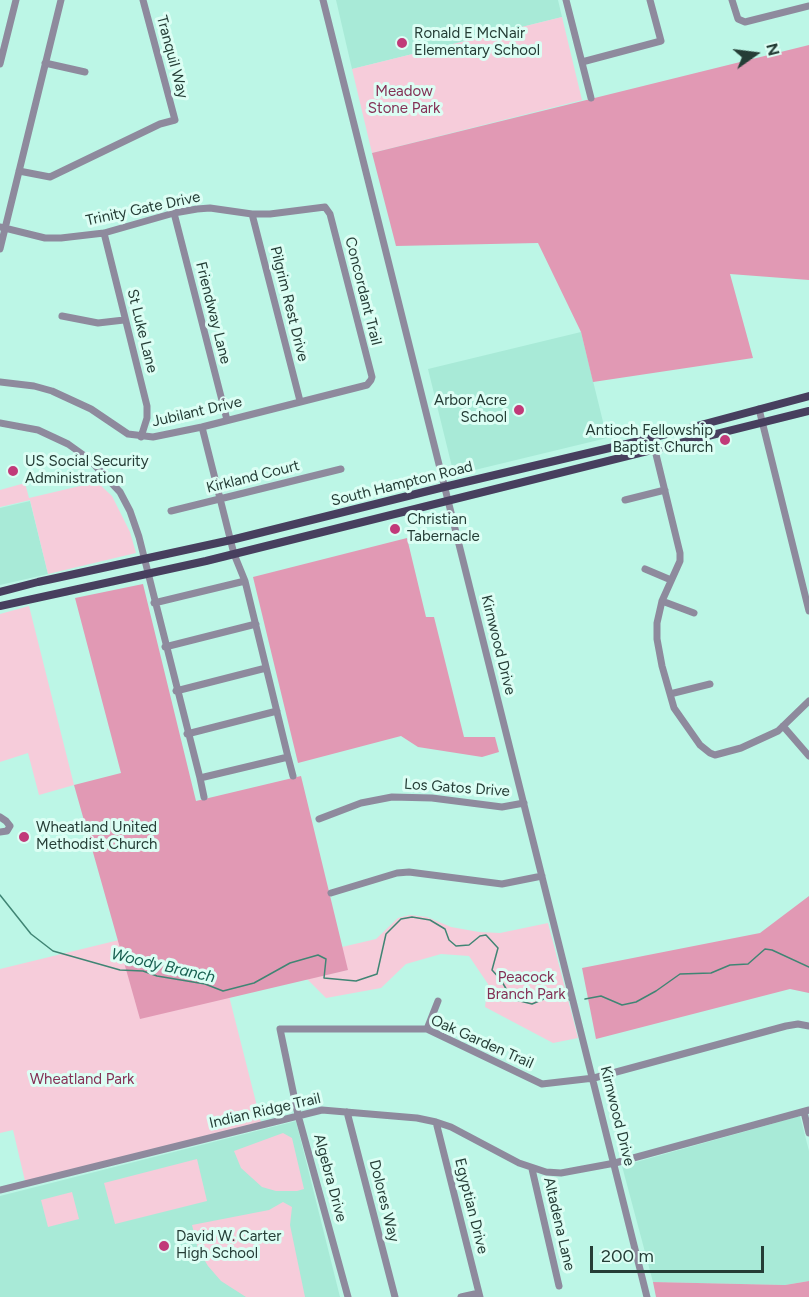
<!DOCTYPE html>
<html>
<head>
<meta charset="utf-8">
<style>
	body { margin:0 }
	#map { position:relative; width:809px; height:1297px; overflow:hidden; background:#bcf6e6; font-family:Figtree,sans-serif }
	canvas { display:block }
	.north { position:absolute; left:725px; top:24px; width:60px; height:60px; -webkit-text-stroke:4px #dcfef4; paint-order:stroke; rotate:76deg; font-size:16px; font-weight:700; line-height:24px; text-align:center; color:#253d36 }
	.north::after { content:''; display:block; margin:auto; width:21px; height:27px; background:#253d36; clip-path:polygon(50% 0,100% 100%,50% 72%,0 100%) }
	.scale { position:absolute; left:590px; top:1246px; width:174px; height:27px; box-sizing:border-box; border:3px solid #253d36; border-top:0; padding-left:8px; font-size:18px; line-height:21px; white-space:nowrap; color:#253d36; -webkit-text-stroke:4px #dcfef4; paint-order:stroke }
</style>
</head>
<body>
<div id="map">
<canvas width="809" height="1297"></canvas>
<div class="north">N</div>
<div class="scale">200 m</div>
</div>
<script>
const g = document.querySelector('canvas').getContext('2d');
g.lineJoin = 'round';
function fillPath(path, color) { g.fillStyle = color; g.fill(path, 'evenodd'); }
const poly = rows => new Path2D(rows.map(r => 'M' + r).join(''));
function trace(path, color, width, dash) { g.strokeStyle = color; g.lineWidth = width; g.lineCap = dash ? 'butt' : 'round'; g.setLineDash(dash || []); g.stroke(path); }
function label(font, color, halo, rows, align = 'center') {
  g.font = font + ' Figtree,sans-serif'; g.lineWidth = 6; g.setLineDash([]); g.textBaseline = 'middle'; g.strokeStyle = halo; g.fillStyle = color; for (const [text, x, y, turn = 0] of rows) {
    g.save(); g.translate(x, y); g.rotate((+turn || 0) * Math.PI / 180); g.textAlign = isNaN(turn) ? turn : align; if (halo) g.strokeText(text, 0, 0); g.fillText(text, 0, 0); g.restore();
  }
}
fillPath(poly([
	[336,0,558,0,562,17,352,69],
	[581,332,607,438,454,475,428,369],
	[30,501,48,574,0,585,0,508],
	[800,1116,809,1151,809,1281,785,1285,653,1282,622,1166],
	[296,1121,340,1297,0,1297,0,1196]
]), '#a8ead7');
fillPath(poly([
	[562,17,582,100,372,153,352,69],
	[97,482,112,496,130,532,136,553,48,574,30,500,0,507,0,490,25,483,29,498],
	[29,606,74,785,39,795,28,753,0,762,0,614],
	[410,915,427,917,451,927,479,932,500,933,548,923,578,1038,553,1043,485,1007,488,984,469,956,441,954,406,964,381,988,326,998,307,979,347,970,342,947,376,939,398,918],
	[119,940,229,996,261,1122,25,1181,13,1130,0,1133,0,969],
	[283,1133,292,1138,304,1189,297,1191,276,1191,262,1187,241,1168,234,1151],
	[197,1159,207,1201,115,1224,104,1183],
	[72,1192,79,1219,48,1227,41,1200],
	[283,1202,292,1207,290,1225,305,1297,246,1297,221,1281,208,1266,198,1249,192,1225,269,1210]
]), '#f6ccda');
fillPath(poly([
	[809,45,809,280,730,274,753,358,593,382,581,332,538,243,396,246,372,153],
	[407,538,426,617,434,617,464,737,495,737,499,752,482,757,418,747,401,736,298,763,253,577],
	[143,584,196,801,301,776,348,970,140,1019,74,785,121,773,75,598],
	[809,896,809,993,790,989,596,1039,582,968,760,933],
	[809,1281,809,1297,656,1297,653,1282,785,1285]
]), '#e199b4');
trace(poly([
	[0,895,31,934,53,951,120,970,143,971,157,976,205,984,223,991,254,983,290,963,318,955,326,959,324,978,356,981,377,974,386,934,401,919,412,917,430,920,445,929,449,940,456,946,469,945,480,936,486,935,498,948,492,970,501,980,512,999,532,1004,558,993,570,1000],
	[585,999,601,996,622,1005,636,1002,656,991,680,974,711,973,730,965,748,964,765,949,772,950,809,967]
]), '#408574', 1.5);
trace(poly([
	[323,0,647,1297],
	[566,0,591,98],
	[732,0,738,19,745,22,809,6],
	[582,62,661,41,650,0],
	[45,63,85,72],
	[0,64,16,0],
	[19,171,50,177,160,124,175,120,143,0],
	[174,213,227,420],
	[252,214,300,401],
	[0,227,45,238,61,238,104,233,174,213,197,209,210,208,252,214,270,214,325,207,330,214,372,377,371,380,367,385,202,427,153,437,128,434,91,409,52,391,34,386,0,382],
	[104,233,147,406,147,418,141,437],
	[0,249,61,0],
	[62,316,98,323,124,320],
	[759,409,809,611],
	[0,423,38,430,68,444,89,459,120,492,130,511,139,537,200,778,288,757,245,581,234,554,202,427],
	[652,438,680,553,680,561,662,601,657,623,657,639,662,666,674,708,700,745,710,753,715,755,741,748,778,731,809,701],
	[625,500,665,490],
	[171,511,341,469],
	[645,569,671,580],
	[662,601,694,613],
	[154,603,245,581],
	[165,647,256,624],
	[176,691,266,668],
	[670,694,710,684],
	[783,726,809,756],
	[187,734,277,711],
	[288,757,293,776],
	[200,778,204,797],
	[0,817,6,821,10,826,7,831,0,832],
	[319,819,361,803,392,797,432,798,502,807,524,803],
	[331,893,397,873,409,872,502,884,542,876],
	[427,1029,438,1001],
	[347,1112,395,1297],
	[804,1112,809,1133],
	[436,1122,480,1297],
	[532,1169,559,1286],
	[0,1190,322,1110,417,1118,436,1122,451,1127,519,1163,546,1172,561,1173,615,1163,809,1110],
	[348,1297,298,1115,280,1029,427,1029,542,1084,594,1078,786,1026,798,1024,809,1026],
	[461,1297,479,1293]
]), '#8e8a9d', 7);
trace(poly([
	[0,592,38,582,231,540,444,487,652,438,809,396],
	[0,606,206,561,809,411]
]), '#473f5e', 8);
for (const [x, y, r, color] of [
	[402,43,6,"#c13a79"],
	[519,410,6,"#c13a79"],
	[725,440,6,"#c13a79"],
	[13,471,6,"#c13a79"],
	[395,529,6,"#c13a79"],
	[24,837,6,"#c13a79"],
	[164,1246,6,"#c13a79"]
]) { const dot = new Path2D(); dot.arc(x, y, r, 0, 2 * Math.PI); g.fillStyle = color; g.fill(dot); trace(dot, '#dcfef4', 2); }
label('15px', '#253d36', '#dcfef4', [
	["Ronald E McNair",414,34],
	["Elementary School",414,51],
	["Arbor Acre",507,401,"right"],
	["School",507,418,"right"],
	["Antioch Fellowship",713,431,"right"],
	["Baptist Church",713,448,"right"],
	["US Social Security",25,462],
	["Administration",25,479],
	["Christian",407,520],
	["Tabernacle",407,537],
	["Wheatland United",36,828],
	["Methodist Church",36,845],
	["David W. Carter",176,1237],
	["High School",176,1254]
], 'left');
label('15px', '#253d36', '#dcfef4', [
	["Tranquil Way",172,57,75],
	["Trinity Gate Drive",143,209,-12],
	["Concordant Trail",363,291,76],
	["Pilgrim Rest Drive",289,304,76],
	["Friendway Lane",213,313,76],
	["St Luke Lane",142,331,76],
	["Jubilant Drive",197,412,-13],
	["Kirkland Court",253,477,-14],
	["South Hampton Road",402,484,-14],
	["Kirnwood Drive",498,645,76],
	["Los Gatos Drive",457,788,4],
	["Oak Garden Trail",482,1042,24],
	["Indian Ridge Trail",265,1111,-13],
	["Kirnwood Drive",617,1116,76],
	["Algebra Drive",330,1178,75],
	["Dolores Way",384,1201,76],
	["Egyptian Drive",471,1206,76],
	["Altadena Lane",559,1224,77]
]);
label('15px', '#843055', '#dcfef4', [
	["Meadow",404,92],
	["Stone Park",404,109],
	["Peacock",526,978],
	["Branch Park",526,995],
	["Wheatland Park",82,1080]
]);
label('italic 16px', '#196152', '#dcfef4', [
	["Woody Branch",163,966,13]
]);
</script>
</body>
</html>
